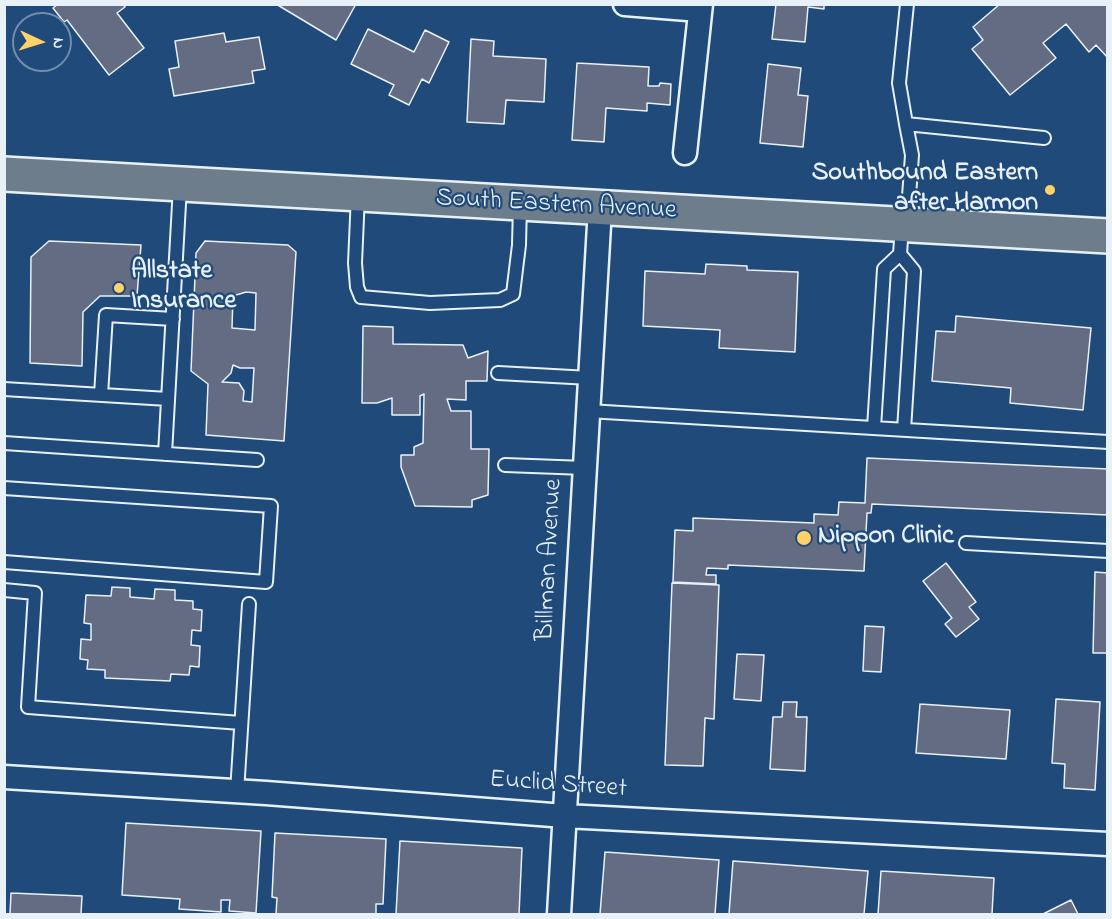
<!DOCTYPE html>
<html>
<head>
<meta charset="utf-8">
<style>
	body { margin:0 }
	#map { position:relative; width:1112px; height:919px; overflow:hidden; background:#1f4a7a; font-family:"Indie Flower",sans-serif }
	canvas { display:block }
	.frame { position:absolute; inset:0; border:6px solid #e8f1f8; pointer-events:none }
	.north { position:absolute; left:12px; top:12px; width:60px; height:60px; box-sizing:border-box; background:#1f4a7a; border:2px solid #6f8dac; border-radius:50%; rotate:94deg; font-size:16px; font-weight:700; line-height:24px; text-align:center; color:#e8f1f8 }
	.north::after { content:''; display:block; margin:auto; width:21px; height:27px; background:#ffd166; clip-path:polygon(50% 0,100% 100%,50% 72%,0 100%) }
</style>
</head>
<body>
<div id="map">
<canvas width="1112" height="919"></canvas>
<div class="frame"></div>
<div class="north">N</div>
</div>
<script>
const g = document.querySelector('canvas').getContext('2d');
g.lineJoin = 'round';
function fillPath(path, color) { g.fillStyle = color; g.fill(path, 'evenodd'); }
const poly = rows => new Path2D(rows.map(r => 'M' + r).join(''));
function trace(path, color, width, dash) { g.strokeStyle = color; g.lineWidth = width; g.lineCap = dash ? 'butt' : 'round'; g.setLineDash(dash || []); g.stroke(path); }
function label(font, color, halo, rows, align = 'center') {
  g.font = font + ' "Indie Flower",sans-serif'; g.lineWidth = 4.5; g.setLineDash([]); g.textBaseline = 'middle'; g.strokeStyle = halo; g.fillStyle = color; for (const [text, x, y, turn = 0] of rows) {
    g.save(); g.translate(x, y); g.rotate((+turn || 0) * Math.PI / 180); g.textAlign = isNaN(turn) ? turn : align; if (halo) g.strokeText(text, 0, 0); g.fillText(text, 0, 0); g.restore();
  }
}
const building = poly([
	[58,4,123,4,125,7,117,13,144,48,109,75,67,20,64,22,53,8,58,4],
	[276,4,356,4,336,40,276,4],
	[776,4,824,4,824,9,808,7,805,42,772,39,776,4],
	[1000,4,1108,4,1108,58,1096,45,1089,52,1066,24,1043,43,1056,58,1010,95,972,49,983,40,973,27,1000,4],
	[368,29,414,52,425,30,449,42,429,83,422,79,409,105,389,95,394,85,351,64,368,29],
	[224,33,226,42,259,37,265,69,252,71,254,83,174,96,169,69,179,67,175,41,224,33],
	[471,39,494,41,493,56,546,59,544,102,506,100,504,124,467,122,471,39],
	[577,63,649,67,648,86,659,86,660,83,671,84,670,105,647,103,647,111,606,108,604,142,572,140,577,63],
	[768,64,801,68,798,95,808,96,803,147,760,143,768,64],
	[49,241,141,245,137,296,100,296,83,312,82,366,30,363,31,257,49,241],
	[205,241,288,245,296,252,284,441,206,435,208,384,191,371,196,253,205,241],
	[246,292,256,293,255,330,232,328,233,296,246,292],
	[233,365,240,368,254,368,252,402,243,401,244,391,239,383,222,382,231,373,233,365],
	[706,264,747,266,747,270,798,272,795,352,719,348,720,330,643,326,645,271,705,274,706,264],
	[956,316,1091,328,1083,410,1010,403,1011,388,932,381,936,331,955,332,956,316],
	[363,326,393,327,393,344,463,345,468,358,488,351,487,381,466,381,466,400,447,399,451,411,471,411,471,449,489,449,488,495,472,500,472,507,415,506,401,467,401,455,414,455,414,447,423,443,424,394,420,396,420,415,392,415,392,398,377,403,362,403,363,326],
	[867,458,1108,469,1108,515,872,504,871,513,867,513,864,571,728,565,728,569,707,568,706,575,716,575,716,584,673,582,675,530,693,531,693,518,814,523,814,514,838,515,839,502,865,503,867,458],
	[946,563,976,602,969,607,979,619,956,637,945,624,952,618,923,581,946,563],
	[1095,572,1108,573,1108,653,1093,653,1095,572],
	[672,583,719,585,714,719,705,718,703,766,665,765,672,583],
	[112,587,130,588,130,597,154,599,155,589,175,590,175,600,193,601,193,609,202,610,201,631,192,630,191,645,200,646,199,667,190,666,189,675,171,674,170,681,105,678,105,670,87,669,88,660,80,659,81,639,91,640,91,624,84,623,86,595,111,596,112,587],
	[865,626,884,627,881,672,863,671,865,626],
	[737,654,764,655,761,701,734,699,737,654],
	[1056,699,1100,702,1095,790,1064,788,1065,764,1052,763,1056,699],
	[783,702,797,702,796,717,807,717,805,771,770,769,773,717,782,717,783,702],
	[920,704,1010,710,1006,759,916,753,920,704],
	[126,823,261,831,256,913,229,911,230,900,221,900,221,912,179,909,180,899,122,895,126,823],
	[275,833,386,839,383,904,376,904,376,914,276,914,277,898,272,897,275,833],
	[400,841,522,848,519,914,396,914,400,841],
	[605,852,719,860,715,914,600,914,605,852],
	[733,861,868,871,864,914,729,914,733,861],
	[881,871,994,878,992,914,878,914,881,871],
	[11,893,82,896,81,914,10,914,11,893],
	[1071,900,1078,914,1043,914,1071,900]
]);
fillPath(building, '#636c83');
trace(building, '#e8f1f8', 1.5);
const lane = poly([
	[907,4,899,83,906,124,1044,138],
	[906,124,912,155,907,224],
	[358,195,355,263,357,287,361,297,430,303,500,300,513,294,519,245,520,205],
	[902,226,900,254,914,271,904,430],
	[498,373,590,378],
	[4,389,168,399],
	[101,395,106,315,173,319],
	[588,411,1108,442],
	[874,428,884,269,900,254],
	[4,443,257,460],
	[165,454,180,186],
	[505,465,585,468],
	[4,488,271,506,266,582,4,562],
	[966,543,1108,551],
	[4,590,35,593,28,707,241,723],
	[237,792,249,604]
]);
const street = poly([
	[625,4,700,10],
	[685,153,701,4],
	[4,777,266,793,565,816,1108,844],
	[559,914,600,208]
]);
const primary = poly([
	[4,174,1108,236]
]);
trace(lane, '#e8f1f8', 16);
trace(street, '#e8f1f8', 27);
trace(primary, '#e8f1f8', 38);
trace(lane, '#1f4a7a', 12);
trace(street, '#1f4a7a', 22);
trace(primary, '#6d7d8c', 33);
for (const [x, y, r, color] of [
	[1050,190,6,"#ffd166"],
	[119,288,6,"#ffd166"],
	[804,538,8,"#ffd166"]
]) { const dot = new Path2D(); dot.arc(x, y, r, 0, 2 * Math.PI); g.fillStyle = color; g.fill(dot); trace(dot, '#1f4a7a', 2); }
label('bold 26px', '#e8f1f8', '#1f4a7a', [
	["Southbound Eastern",1038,175,"right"],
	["after Harmon",1038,205,"right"],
	["Allstate",131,273],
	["Insurance",131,303],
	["Nippon Clinic",818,538]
], 'left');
label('26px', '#e8f1f8', '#1f4a7a', [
	["South Eastern Avenue",556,206,3],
	["Billman Avenue",551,560,-87],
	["Euclid Street",558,786,4]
]);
</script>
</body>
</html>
